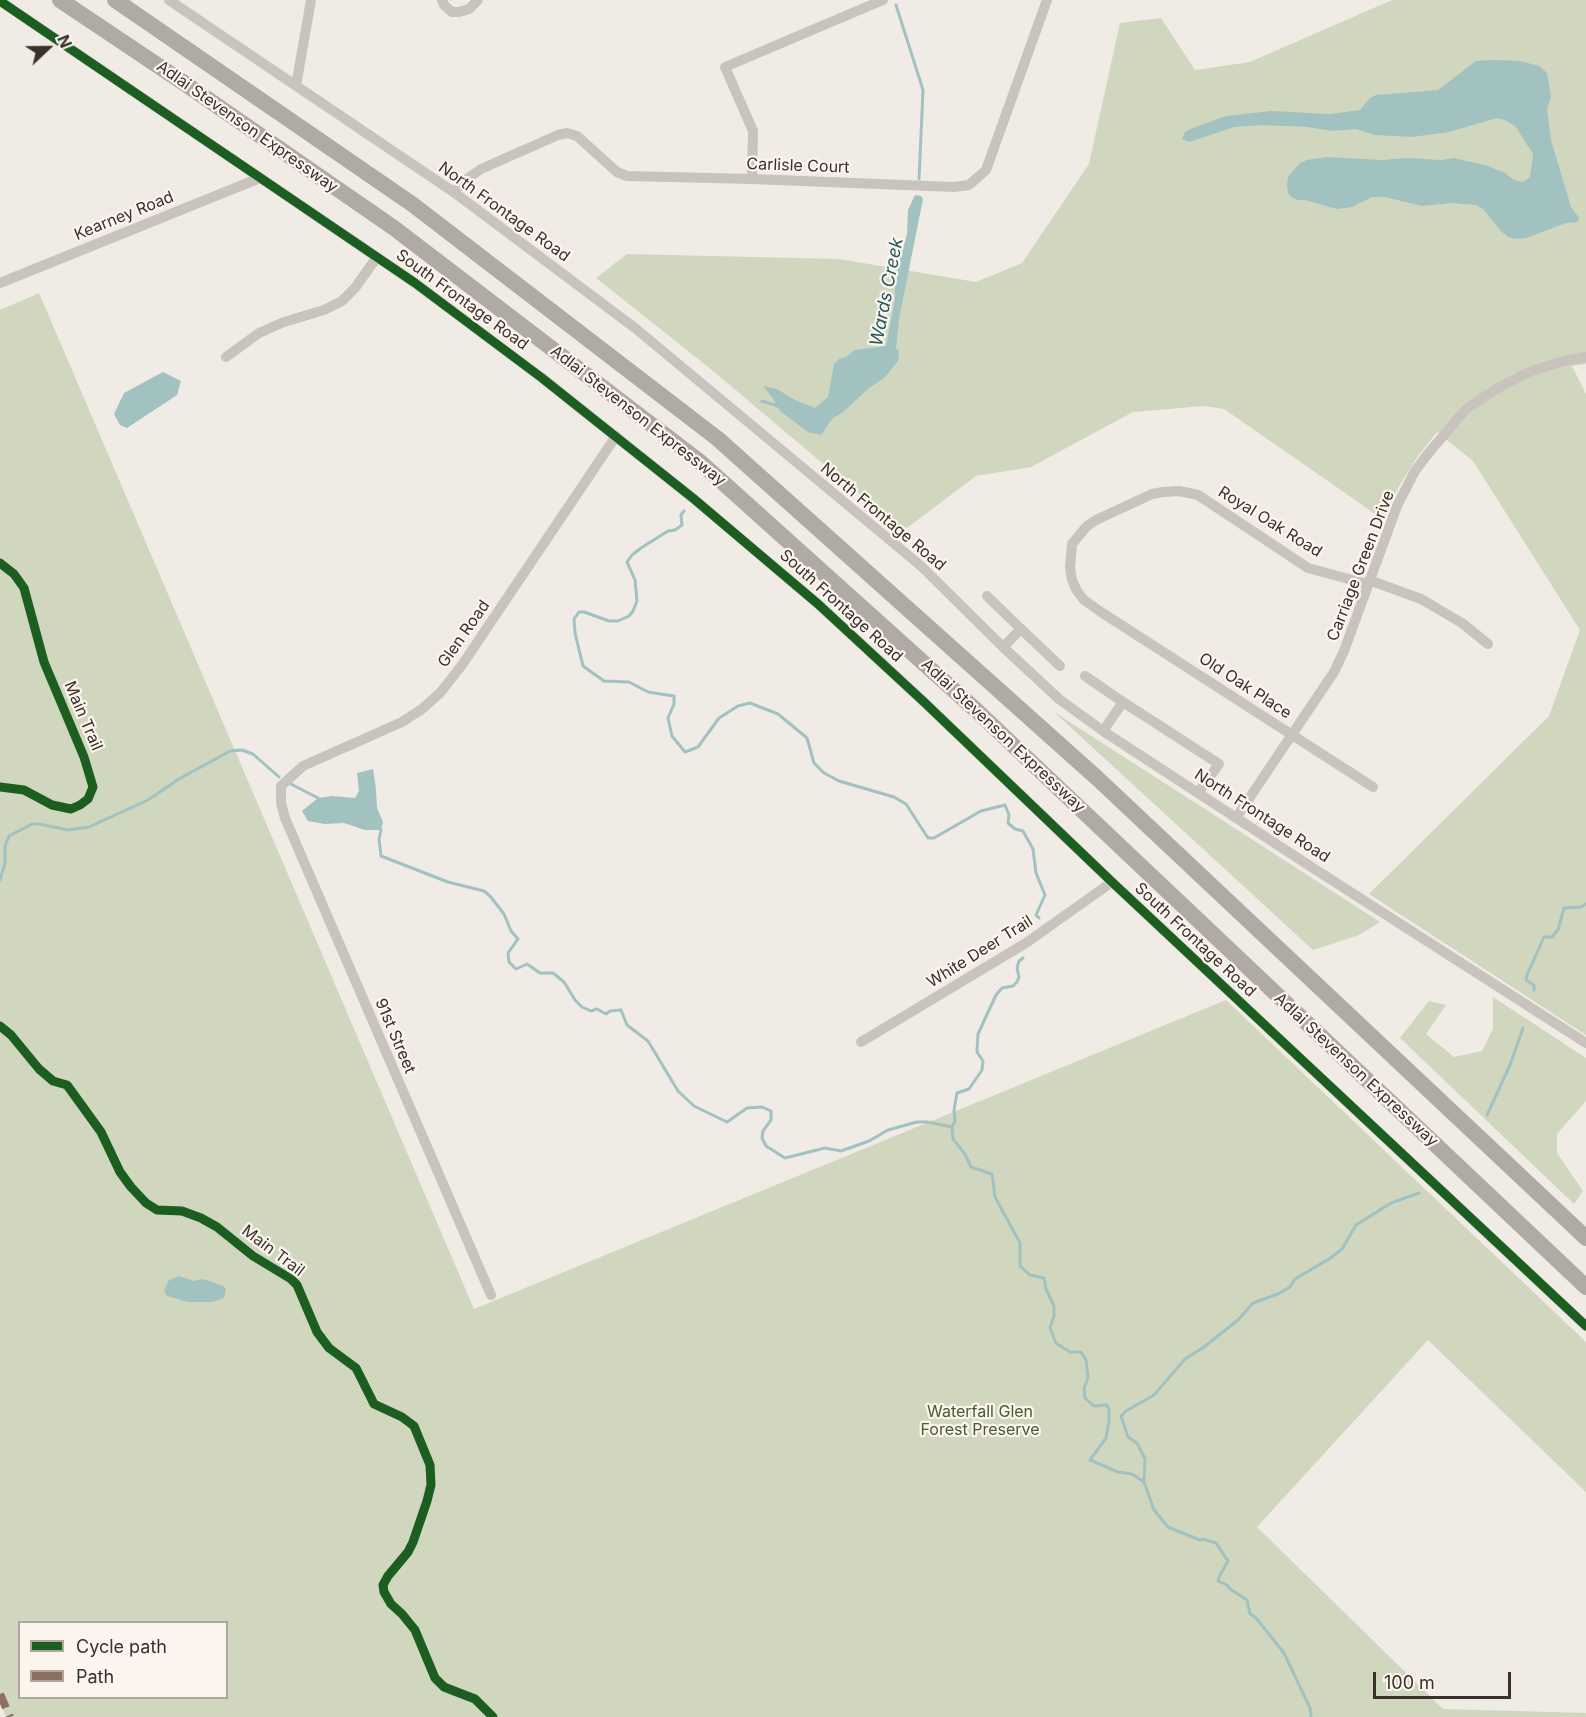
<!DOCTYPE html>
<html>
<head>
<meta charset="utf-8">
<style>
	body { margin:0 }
	#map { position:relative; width:1586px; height:1717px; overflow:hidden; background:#f0ebe5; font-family:Inter,sans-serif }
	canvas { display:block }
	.legend { position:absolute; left:18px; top:1621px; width:210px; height:78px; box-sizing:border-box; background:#fbf5ee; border:2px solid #aea6a0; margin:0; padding:8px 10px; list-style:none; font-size:18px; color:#3b302b }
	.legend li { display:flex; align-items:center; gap:12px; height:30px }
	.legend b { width:30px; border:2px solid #aea6a0 }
	.north { position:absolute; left:18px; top:18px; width:60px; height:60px; -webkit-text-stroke:4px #fbf5ee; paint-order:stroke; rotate:68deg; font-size:16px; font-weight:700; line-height:24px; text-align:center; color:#3b302b }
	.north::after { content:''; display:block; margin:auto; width:21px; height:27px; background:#3b302b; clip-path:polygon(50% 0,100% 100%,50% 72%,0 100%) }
	.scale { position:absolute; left:1373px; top:1672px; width:138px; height:27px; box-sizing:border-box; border:3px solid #3b302b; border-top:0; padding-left:8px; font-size:18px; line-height:21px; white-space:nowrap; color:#3b302b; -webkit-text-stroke:4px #fbf5ee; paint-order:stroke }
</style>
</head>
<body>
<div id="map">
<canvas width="1586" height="1717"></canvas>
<ul class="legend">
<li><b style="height:8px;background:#1b5e20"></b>Cycle path</li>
<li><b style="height:8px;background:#8d6e63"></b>Path</li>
</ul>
<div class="north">N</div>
<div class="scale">100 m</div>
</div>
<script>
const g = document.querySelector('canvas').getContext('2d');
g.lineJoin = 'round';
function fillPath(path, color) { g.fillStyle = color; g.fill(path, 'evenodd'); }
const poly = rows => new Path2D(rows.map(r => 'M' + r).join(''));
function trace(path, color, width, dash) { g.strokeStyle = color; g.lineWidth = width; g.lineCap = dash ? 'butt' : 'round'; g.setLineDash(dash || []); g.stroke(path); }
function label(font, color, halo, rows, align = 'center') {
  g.font = font + ' Inter,sans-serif'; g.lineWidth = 4.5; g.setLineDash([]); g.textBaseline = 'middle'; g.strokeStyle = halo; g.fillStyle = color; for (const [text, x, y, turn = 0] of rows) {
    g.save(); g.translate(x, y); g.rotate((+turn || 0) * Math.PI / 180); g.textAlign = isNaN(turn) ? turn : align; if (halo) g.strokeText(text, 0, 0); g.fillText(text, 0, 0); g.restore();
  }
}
fillPath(poly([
	[1392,0,1586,0,1586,364,1572,366,1586,394,1586,1035,1369,894,1549,716,1580,630,1473,461,1437,432,1418,456,1401,483,1392,499,1384,520,1224,409,1204,406,1133,412,1031,467,976,476,903,531,707,366,596,278,627,254,839,259,976,282,1022,263,1089,164,1120,23,1161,18,1195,70,1250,62],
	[39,293,474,1309,1226,1000,1586,1342,1586,1492,1428,1340,1257,1527,1443,1709,1586,1713,1586,1717,6,1717,0,1704,0,310],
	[20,1622,226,1622,226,1698,20,1698],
	[1054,712,1236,829,1380,922,1359,935,1313,950],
	[1493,997,1586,1058,1586,1101,1557,1134,1557,1153,1583,1191,1574,1204,1400,1038,1429,1001,1446,1005,1426,1034,1454,1057,1482,1051,1493,1029]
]), '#d1d6bf');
fillPath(poly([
	[1494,60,1520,61,1539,66,1547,73,1551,97,1547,109,1551,140,1571,207,1579,218,1578,222,1566,223,1526,238,1515,239,1508,237,1501,231,1483,209,1476,205,1452,203,1422,206,1385,197,1372,197,1352,207,1337,209,1305,200,1298,200,1293,198,1288,193,1287,186,1288,177,1300,163,1307,160,1327,157,1382,160,1407,158,1441,160,1454,158,1488,166,1505,173,1514,180,1522,182,1526,180,1530,177,1533,154,1516,127,1505,120,1497,118,1449,132,1412,137,1375,135,1356,129,1333,131,1307,127,1263,125,1234,127,1189,142,1182,139,1185,132,1190,129,1226,116,1271,111,1330,114,1360,110,1370,98,1376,95,1438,90,1476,61],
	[915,195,921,196,923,199,899,319,896,349,899,351,898,361,884,378,869,388,843,412,832,419,821,435,808,432,780,411,772,397,763,386,777,389,795,400,815,408,828,397,834,364,839,359,846,357,855,350,886,346,895,300,895,289,899,262,907,234,908,210],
	[163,372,181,381,177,395,127,428,120,425,114,414,124,393],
	[373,769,376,789,377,808,383,822,381,830,365,830,344,823,325,824,308,821,302,811,318,798,332,796,355,798,359,791,357,773],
	[179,1276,194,1281,203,1279,223,1286,226,1289,224,1298,212,1302,188,1302,167,1296,164,1291,169,1280]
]), '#a1c2c1');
trace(poly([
	[896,5,923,90,919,179],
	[762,401,781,407],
	[684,511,681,515,682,525,675,530,668,531,641,548,632,555,627,562,635,580,637,601,633,611,629,616,618,621,609,621,584,612,579,612,574,619,575,633,583,666,604,681,629,682,648,692,674,696,674,704,668,718,672,736,685,752,698,747,719,718,738,706,750,703,778,714,807,738,814,763,824,773,839,781,894,797,906,804,928,838,934,838,981,811,1005,805,1009,815,1008,823,1015,829,1023,831,1033,849,1036,873,1045,895,1036,915,1039,918],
	[289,783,318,798],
	[381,830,379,839,381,856,448,882,484,891,490,896,504,914,511,931,518,939,508,953,509,962,516,969,527,964,540,973,553,973,564,982,575,1000,582,1007,591,1011,597,1009,606,1014,610,1011,621,1010,627,1025,648,1041,678,1091,694,1106,727,1122,747,1108,762,1107,771,1111,771,1120,763,1131,762,1138,766,1146,785,1158,825,1148,841,1151,869,1141,888,1130,917,1122,927,1122,952,1127],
	[0,880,5,863,5,846,9,836,32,824,39,824,68,830,89,827,148,800,179,779,230,751,242,750,253,754,279,777],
	[1023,958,1019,961,1017,968,1019,977,1017,982,1013,986,1002,988,996,995,978,1034,977,1052,983,1061,982,1070,969,1089,957,1093,954,1110,955,1121,952,1127,953,1139,965,1154,971,1167,992,1174,995,1197,1020,1243,1020,1266,1030,1275,1044,1278,1046,1289,1054,1306,1054,1316,1050,1328,1056,1343,1070,1352,1081,1352,1086,1360,1088,1378,1084,1388,1085,1398,1094,1406,1107,1405,1109,1410,1109,1421,1106,1438,1090,1460,1118,1472,1132,1474,1144,1482],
	[1534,990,1534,985,1526,980,1527,975,1544,937,1552,937,1558,930,1564,908,1581,907,1586,904],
	[1487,1115,1510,1065,1523,1028],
	[1311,1717,1310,1708,1284,1653,1256,1618,1250,1614,1247,1600,1230,1589,1227,1585,1218,1581,1219,1577,1228,1561,1216,1543,1203,1539,1200,1540,1168,1527,1154,1510,1144,1482,1145,1459,1137,1443,1128,1437,1121,1416,1126,1411,1154,1395,1185,1359,1204,1347,1238,1320,1253,1303,1278,1294,1290,1287,1295,1279,1329,1259,1342,1249,1356,1225,1391,1203,1419,1193]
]), '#a1c2c1', 3);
trace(poly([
	[169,0,455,193,635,328,921,566,1003,647,1059,699,1103,731,1313,868,1586,1043],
	[442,0,444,5,452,12,459,12,469,9,478,0],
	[0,1,415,283,542,378,694,499,818,604,924,702,1112,882,1586,1326],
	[296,86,311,0],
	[752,179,753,131,725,67,883,0],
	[455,193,461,183,481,169,558,135,567,133,577,136,617,172,627,176,752,179,954,187,969,185,986,170,1047,0],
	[0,283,260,178],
	[226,357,259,333,284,322,324,310,342,301,355,288,377,257],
	[1369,580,1421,599,1462,623,1488,644],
	[1367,584,1308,568,1198,495,1179,491,1163,492,1152,494,1096,520,1087,526,1072,544,1070,568,1072,580,1077,591,1084,600,1101,612,1373,787],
	[987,596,1021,629],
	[1003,647,1021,629,1060,666],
	[1085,676,1123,702],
	[1103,731,1123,702,1219,764,1198,793],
	[1236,818,1334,672,1344,651,1397,506,1415,471,1427,455,1466,409,1498,388,1531,371,1564,361,1586,357],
	[861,1042,1026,943,1112,882],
	[491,1295,285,818,281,803,281,786,303,766,402,722,422,709,440,693,462,665,616,436]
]), '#c9c3be', 10);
trace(poly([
	[60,0,187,85,394,228,699,461,977,711,1586,1287],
	[115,0,412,204,718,439,1097,778,1586,1238]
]), '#afaaa4', 16);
trace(poly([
	[0,1694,10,1717]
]), '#8d6e63', 8, [15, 8]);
trace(poly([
	[0,1,415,283,542,378,694,499,818,604,924,702,1112,882,1586,1326],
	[0,563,14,574,24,588,44,662,84,757,93,787,88,799,80,805,71,809,52,805,24,790,0,787],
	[0,1026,11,1035,39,1069,53,1081,67,1085,101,1132,120,1172,131,1187,146,1203,157,1210,182,1211,201,1218,217,1227,253,1256,291,1279,297,1285,317,1332,329,1348,356,1368,374,1404,402,1417,414,1426,430,1465,431,1485,427,1501,413,1542,408,1552,388,1576,383,1585,384,1592,391,1604,402,1614,415,1630,435,1678,444,1687,475,1699,493,1717]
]), '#1b5e20', 9);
label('16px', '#3b302b', '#fbf5ee', [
	["Adlai Stevenson Expressway",247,127,35],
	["Carlisle Court",798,166,2],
	["North Frontage Road",504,212,36],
	["Kearney Road",124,216,-22],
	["South Frontage Road",462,300,36],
	["Adlai Stevenson Expressway",638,416,38],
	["North Frontage Road",883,517,40],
	["Royal Oak Road",1270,522,32],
	["Carriage Green Drive",1361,566,-69],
	["South Frontage Road",841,606,42],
	["Glen Road",464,634,-55],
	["Old Oak Place",1245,686,33],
	["Main Trail",83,716,67],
	["Adlai Stevenson Expressway",1003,736,43],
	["North Frontage Road",1262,816,33],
	["South Frontage Road",1195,940,43],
	["White Deer Trail",980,952,-32],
	["91st Street",395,1036,67],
	["Adlai Stevenson Expressway",1356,1070,43],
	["Main Trail",273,1251,37]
]);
label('16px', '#4a5a2e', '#fbf5ee', [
	["Waterfall Glen",980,1412],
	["Forest Preserve",980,1430]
]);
label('italic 18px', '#1f5a5e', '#fbf5ee', [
	["Wards Creek",887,292,-79]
]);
</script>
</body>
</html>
